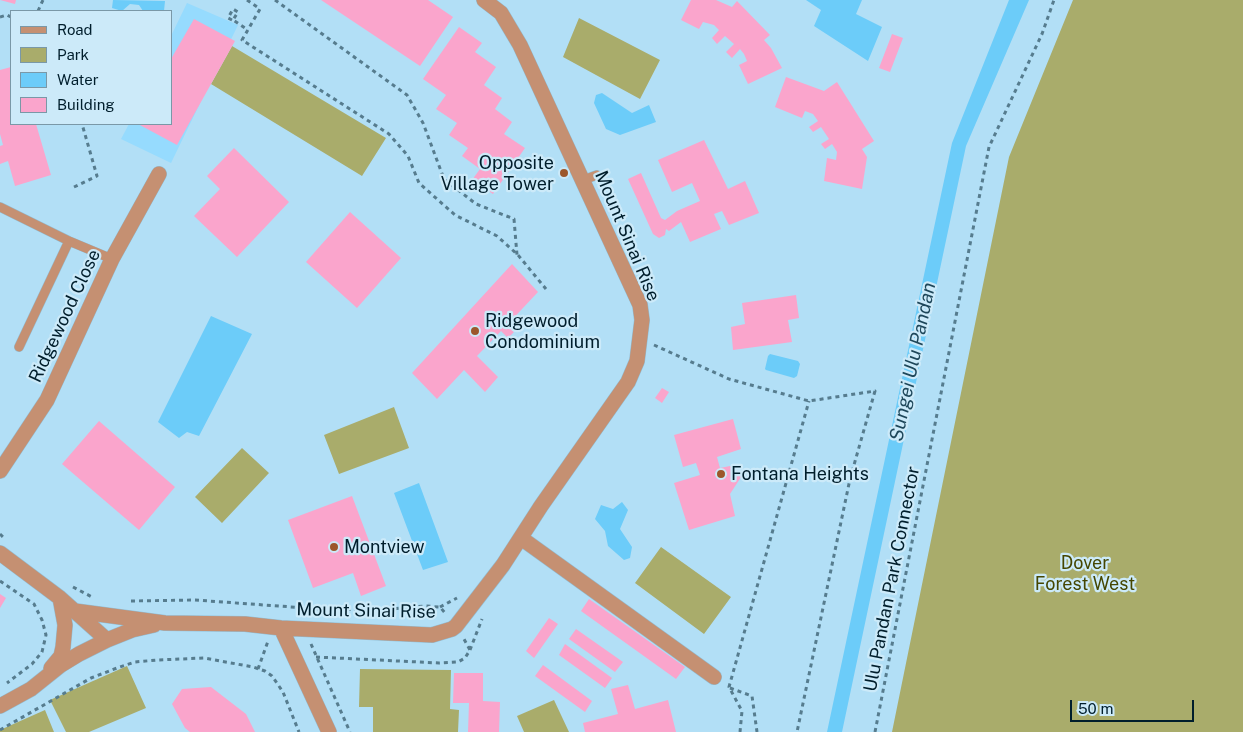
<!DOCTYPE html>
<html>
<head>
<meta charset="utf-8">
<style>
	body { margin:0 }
	#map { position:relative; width:1243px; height:732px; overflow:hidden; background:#b2dff6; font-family:"Public Sans",sans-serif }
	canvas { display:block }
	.legend { position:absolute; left:10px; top:10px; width:162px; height:115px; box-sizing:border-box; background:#cceaf9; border:1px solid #7a98a7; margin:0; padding:6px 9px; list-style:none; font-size:15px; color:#001e2c }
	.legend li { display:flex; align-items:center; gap:10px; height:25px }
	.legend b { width:25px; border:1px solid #7a98a7 }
	.scale { position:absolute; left:1070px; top:700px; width:124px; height:22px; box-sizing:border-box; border:2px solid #001e2c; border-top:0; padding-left:6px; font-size:15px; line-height:18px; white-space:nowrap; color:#001e2c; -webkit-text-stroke:4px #cceaf9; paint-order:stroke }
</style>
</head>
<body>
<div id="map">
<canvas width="1243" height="732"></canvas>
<ul class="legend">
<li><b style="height:6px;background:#c59072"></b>Road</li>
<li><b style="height:14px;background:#a9ac6b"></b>Park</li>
<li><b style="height:14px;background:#6cccf9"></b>Water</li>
<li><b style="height:14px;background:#faa5cc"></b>Building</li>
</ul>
<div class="scale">50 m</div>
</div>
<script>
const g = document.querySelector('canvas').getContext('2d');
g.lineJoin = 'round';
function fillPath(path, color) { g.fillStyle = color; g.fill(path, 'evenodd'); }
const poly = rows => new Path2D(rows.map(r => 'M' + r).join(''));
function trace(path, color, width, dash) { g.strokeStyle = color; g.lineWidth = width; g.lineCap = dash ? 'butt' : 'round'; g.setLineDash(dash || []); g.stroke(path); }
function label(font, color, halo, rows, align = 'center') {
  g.font = font + ' "Public Sans",sans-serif'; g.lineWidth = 4.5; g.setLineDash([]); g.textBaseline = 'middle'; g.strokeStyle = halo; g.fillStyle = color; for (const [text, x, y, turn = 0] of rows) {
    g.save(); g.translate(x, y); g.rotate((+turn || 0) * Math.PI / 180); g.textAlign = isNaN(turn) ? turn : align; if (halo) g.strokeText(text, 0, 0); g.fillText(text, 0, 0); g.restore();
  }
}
fillPath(poly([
	[187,3,238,25,171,163,121,139,129,124,171,124,171,36]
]), '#96dbfe');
fillPath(poly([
	[1073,0,1243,0,1243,732,892,732,1009,157],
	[579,18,660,60,640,99,563,57],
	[232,46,386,138,362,176,211,84],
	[394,407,409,448,339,474,324,435],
	[242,448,269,473,222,523,195,497],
	[661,547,731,597,704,634,635,583],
	[127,666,146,708,89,732,66,732,50,700],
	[360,669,451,670,450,709,459,710,458,732,373,732,373,707,359,707],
	[554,700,569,732,524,732,517,716],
	[45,710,54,732,0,732,0,730]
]), '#a9ac6b');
fillPath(poly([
	[113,0,165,1,164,11,143,11,139,5,130,4,122,11,112,8],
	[806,0,862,0,856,14,882,27,868,61,814,26,821,10],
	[1009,0,1029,0,966,146,842,732,827,732,952,143],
	[602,93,632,113,649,105,656,122,620,135,606,129,594,103,596,95],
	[211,316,252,334,199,436,187,432,179,438,158,422],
	[770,354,798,361,800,364,797,376,794,378,766,370,765,369,768,356],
	[419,483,448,562,423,570,394,493],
	[622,502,628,510,620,529,632,547,630,558,624,560,608,546,605,531,595,519,601,505,613,509]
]), '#6cccf9');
fillPath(poly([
	[0,0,16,0,15,4],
	[321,0,428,0,453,17,420,66],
	[691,0,716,0,732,7,737,1,770,35,764,40,771,48,782,68,748,84,739,65,747,61,744,54,740,49,732,58,726,52,734,44,725,36,717,44,712,38,719,30,714,25,703,22,699,29,681,20],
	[194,19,235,41,177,145,138,124,171,124,171,59],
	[459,27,482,43,475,52,496,67,484,85,502,98,495,109,512,122,504,134,525,148,493,194,472,180,480,169,462,156,468,148,449,135,457,123,436,109,446,95,423,79],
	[892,34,903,38,890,72,879,68],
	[11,67,11,124,36,124,51,175,15,186,8,161,0,164,0,146,3,145,0,134,0,70],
	[786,77,824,91,837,82,874,141,862,149,867,157,862,189,824,181,827,158,836,160,837,152,832,144,825,149,821,144,829,139,821,127,813,132,809,127,818,121,813,114,805,111,802,118,775,107],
	[704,140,728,189,745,181,759,213,729,225,722,211,714,214,721,229,690,242,681,222,669,231,666,229,665,235,659,238,653,234,628,179,641,173,661,218,665,220,677,211,700,201,692,183,672,192,658,160],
	[234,148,289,202,237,257,194,216,220,189,207,176],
	[350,212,401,258,357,308,306,262],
	[512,264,538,292,507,325,514,332,508,338,501,331,477,356,498,377,485,392,464,370,437,399,412,373],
	[796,295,799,318,788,320,792,342,733,350,731,327,745,324,742,303],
	[662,388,669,392,662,403,655,398],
	[733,419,741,449,717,457,720,468,730,466,743,474,730,494,735,516,689,530,674,483,700,475,696,463,683,467,674,435],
	[99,421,175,487,139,530,62,464],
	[352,496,386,586,361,596,353,573,313,588,288,520],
	[0,594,6,598,0,608],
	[589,599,685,667,676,679,581,611],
	[549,618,558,624,534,658,526,651],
	[576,629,623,662,615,672,569,639],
	[565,644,612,678,605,688,559,655],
	[543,665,592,701,585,712,535,676],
	[454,673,483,673,483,701,500,702,499,732,468,732,469,703,453,703],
	[628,685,635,709,668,700,676,732,585,732,583,723,618,714,611,689],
	[211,687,246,714,255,732,190,732,185,728,172,704,182,689]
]), '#faa5cc');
const service = poly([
	[583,180,597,175],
	[0,207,69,241,112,259],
	[19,347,69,241]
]);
const minor = poly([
	[0,471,47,400,112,259,159,174],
	[521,538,714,677],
	[0,553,60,598,107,640],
	[75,611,165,623,245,624,281,628,432,635,452,629,456,626,503,565,541,506,628,382,637,361,642,320,640,305,520,45,501,13,484,0],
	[281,628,329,732],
	[51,668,61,656,63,647,65,625,60,598],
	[0,706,31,689,61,665,79,654,107,640,132,630,154,625]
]);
trace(service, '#92bcd2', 10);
trace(minor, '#92bcd2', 16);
trace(poly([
	[247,0,260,9,242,40,389,134,408,156,419,183,455,215,497,236,518,255,546,289],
	[275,0,407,95,423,123,444,179,476,204,514,219,517,255],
	[38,11,43,0],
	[0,17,7,15,11,17],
	[232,20,228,18,233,9,238,12,233,20,248,30],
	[74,187,97,176,82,124],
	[654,345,729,379,809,401,875,391,850,479,797,732],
	[0,534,5,539],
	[0,581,34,604,42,620,46,635,42,652,32,664,7,683],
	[73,587,92,597],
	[131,601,195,600,320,609,379,610,425,606,440,607,446,614],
	[440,607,457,598],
	[311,644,350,732],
	[470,650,482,619],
	[316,657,439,663,458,662,465,658,470,650,464,639],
	[258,669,268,641],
	[730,688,752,696,757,732],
	[0,730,91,678,117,668,135,662,157,660,204,658,253,667,265,671,272,676,283,692,299,732],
	[740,732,742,711,729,687,809,401],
	[875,732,989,147,1042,34,1054,0]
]), '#567c8e', 3, [4, 4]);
trace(service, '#c59072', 9);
trace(minor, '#c59072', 15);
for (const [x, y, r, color] of [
	[564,173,5,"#9c572b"],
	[475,331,5,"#9c572b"],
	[721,474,5,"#9c572b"],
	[334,547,5,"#9c572b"]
]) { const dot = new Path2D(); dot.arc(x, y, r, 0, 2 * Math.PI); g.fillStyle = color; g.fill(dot); trace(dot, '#cceaf9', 2); }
label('18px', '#001e2c', '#cceaf9', [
	["Opposite",554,163,"right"],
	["Village Tower",554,184,"right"],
	["Ridgewood",485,321],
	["Condominium",485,342],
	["Fontana Heights",731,474],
	["Montview",344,547]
], 'left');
label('18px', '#001e2c', '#cceaf9', [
	["Mount Sinai Rise",627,236,67],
	["Ridgewood Close",65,316,-65],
	["Ulu Pandan Park Connector",892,579,-79],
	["Mount Sinai Rise",366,611,1]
]);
label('18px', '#454600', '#cceaf9', [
	["Dover",1085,563],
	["Forest West",1085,584]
]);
label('italic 19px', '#1e475a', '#cceaf9', [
	["Sungei Ulu Pandan",913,362,-78]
]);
</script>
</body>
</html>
